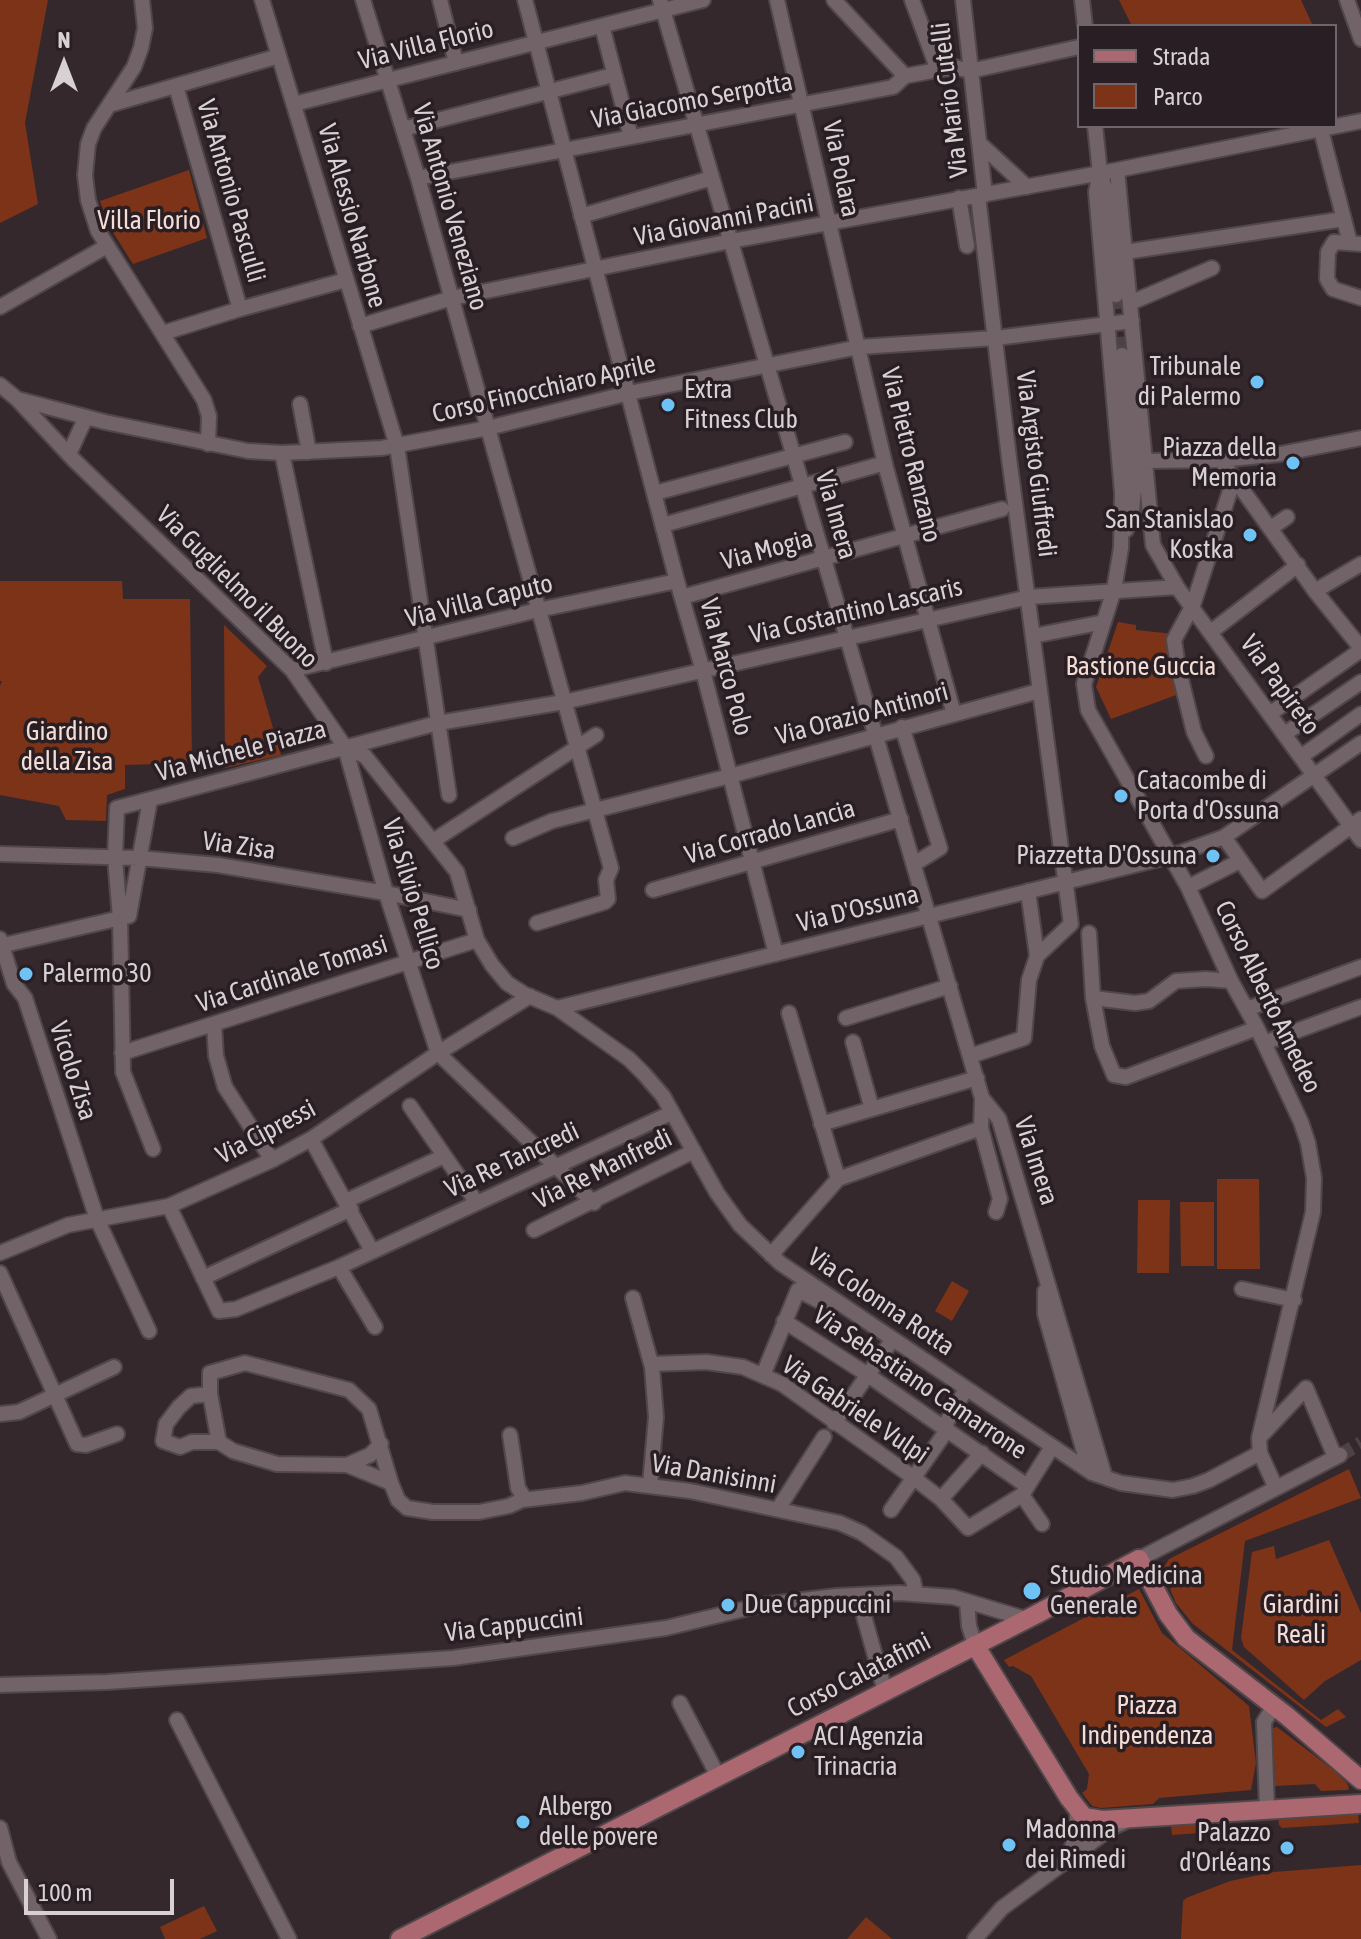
<!DOCTYPE html>
<html>
<head>
<meta charset="utf-8">
<style>
	body { margin:0 }
	#map { position:relative; width:1361px; height:1939px; overflow:hidden; background:#34282c; font-family:"Asap Condensed",sans-serif }
	canvas { display:block }
	.legend { position:absolute; left:1077px; top:24px; width:260px; height:104px; box-sizing:border-box; background:#291e23; border:2px solid #6f6669; margin:0; padding:10px 14px; list-style:none; font-size:24px; color:#d8d1d3 }
	.legend li { display:flex; align-items:center; gap:16px; height:40px }
	.legend b { width:40px; border:2px solid #6f6669 }
	.north { position:absolute; left:24px; top:24px; width:80px; height:80px; -webkit-text-stroke:6px #291e23; paint-order:stroke; rotate:0deg; font-size:22px; font-weight:700; line-height:32px; text-align:center; color:#d8d1d3 }
	.north::after { content:''; display:block; margin:auto; width:28px; height:36px; background:#d8d1d3; clip-path:polygon(50% 0,100% 100%,50% 72%,0 100%) }
	.scale { position:absolute; left:24px; top:1879px; width:150px; height:36px; box-sizing:border-box; border:4px solid #d8d1d3; border-top:0; padding-left:10px; font-size:24px; line-height:28px; white-space:nowrap; color:#d8d1d3; -webkit-text-stroke:6px #291e23; paint-order:stroke }
</style>
</head>
<body>
<div id="map">
<canvas width="1361" height="1939"></canvas>
<ul class="legend">
<li><b style="height:10px;background:#ac6870"></b>Strada</li>
<li><b style="height:22px;background:#7c3318"></b>Parco</li>
</ul>
<div class="north">N</div>
<div class="scale">100 m</div>
</div>
<script>
const g = document.querySelector('canvas').getContext('2d');
g.lineJoin = 'round';
function fillPath(path, color) { g.fillStyle = color; g.fill(path, 'evenodd'); }
const poly = rows => new Path2D(rows.map(r => 'M' + r).join(''));
function trace(path, color, width, dash) { g.strokeStyle = color; g.lineWidth = width; g.lineCap = dash ? 'butt' : 'round'; g.setLineDash(dash || []); g.stroke(path); }
function label(font, color, halo, rows, align = 'center') {
  g.font = font + ' "Asap Condensed",sans-serif'; g.lineWidth = 7; g.setLineDash([]); g.textBaseline = 'middle'; g.strokeStyle = halo; g.fillStyle = color; for (const [text, x, y, turn = 0] of rows) {
    g.save(); g.translate(x, y); g.rotate((+turn || 0) * Math.PI / 180); g.textAlign = isNaN(turn) ? turn : align; if (halo) g.strokeText(text, 0, 0); g.fillText(text, 0, 0); g.restore();
  }
}
fillPath(poly([
	[0,0,48,0,25,123,38,204,0,223],
	[1119,0,1301,0,1313,26,1132,26],
	[189,170,207,238,133,264,109,226,100,201],
	[0,581,122,581,123,599,190,599,192,763,125,765,125,789,107,795,106,821,66,820,59,806,0,795,0,686,2,681,0,681],
	[1118,622,1136,625,1136,630,1174,634,1179,694,1111,719,1096,687],
	[224,625,267,666,258,677,281,755,225,768],
	[1217,1179,1259,1179,1260,1269,1217,1269],
	[1138,1200,1170,1200,1169,1273,1137,1273],
	[1180,1202,1214,1202,1214,1266,1181,1266],
	[952,1281,969,1291,952,1321,935,1311],
	[1349,1469,1361,1498,1245,1541,1232,1650,1321,1720,1338,1709,1346,1717,1326,1727,1193,1624,1176,1603,1170,1589,1176,1585,1171,1574,1165,1576,1163,1569,1169,1559],
	[1329,1540,1361,1613,1361,1660,1325,1681,1304,1700,1244,1647,1241,1638,1252,1552,1274,1546,1276,1559],
	[1139,1589,1162,1633,1249,1706,1256,1763,1251,1790,1159,1798,1153,1804,1101,1808,1092,1806,1082,1793,1087,1789,1089,1774,1031,1676,1013,1666,1009,1667,1004,1660],
	[1277,1727,1336,1772,1346,1782,1349,1787,1348,1790,1321,1791,1315,1784,1275,1786,1273,1728],
	[1358,1812,1359,1823,1282,1828,1279,1825,1278,1817],
	[1213,1821,1214,1832,1172,1835,1171,1824],
	[1361,1865,1361,1939,1181,1939,1183,1901,1186,1898,1230,1881,1274,1872],
	[204,1906,217,1931,200,1939,165,1939,160,1927],
	[866,1917,892,1939,847,1939]
]), '#7c3318');
trace(poly([
	[1116,295,1122,355],
	[1340,1455,1361,1443]
]), '#4d4145', 14, [14, 7]);
const minor = poly([
	[142,0,145,28,141,48,134,67,94,128,88,144,85,175,88,200,98,231,204,400,209,416,208,444],
	[262,0,397,446,449,795],
	[363,0,418,178,611,868,606,880,608,899,605,902,537,923],
	[440,0,456,63],
	[525,0,677,581,703,671,776,954],
	[660,0,982,1098,999,1119,1105,1477],
	[777,0,886,468,954,714],
	[834,0,905,76],
	[912,0,938,70],
	[963,0,985,195],
	[1082,0,1085,26],
	[1347,0,1361,39],
	[602,26,631,137],
	[176,86,240,309],
	[294,104,703,0],
	[109,105,279,56],
	[1095,126,1100,173,1106,191,1116,295],
	[403,129,613,75],
	[1321,130,1350,243],
	[979,143,1027,187],
	[1117,170,1153,545,1177,587,1361,840],
	[1100,173,1096,192,1122,493,1121,548,1114,590,1084,684,1088,710,1188,887,1231,981,1257,1028,1301,1122,1308,1143,1314,1178,1313,1212,1259,1438,1260,1453,1276,1488],
	[418,178,893,87,905,76,954,67,970,71,1079,47],
	[959,198,967,246],
	[581,216,712,178],
	[1361,244,1334,242,1328,252,1327,279,1333,289,1361,298],
	[1125,252,1344,219],
	[1130,303,1212,268],
	[0,307,107,246],
	[360,326,452,298,731,241,1117,170,1361,121],
	[163,333,240,309,346,280],
	[1122,355,1134,489,1132,511,1126,530],
	[0,385,17,399,105,422,248,451,282,453,382,448,488,428,629,393,859,347,996,338,1132,321],
	[17,399,74,460,292,670,345,747,365,756,457,872,477,940,492,965,507,983,524,994,557,1008,629,1059,644,1074,663,1096,717,1193,740,1225,780,1263,1092,1473,1121,1483,1173,1490,1193,1486,1209,1480,1260,1453],
	[300,404,309,452],
	[282,453,326,663],
	[69,454,86,417],
	[1221,460,1315,591,1361,648],
	[1143,461,1221,460,1280,454,1361,438],
	[655,493,845,442],
	[663,525,885,463],
	[1271,528,1287,517],
	[1315,591,1361,564],
	[682,597,1002,509],
	[1212,631,1298,565],
	[1033,636,1104,622],
	[292,670,538,610,677,581],
	[1271,713,1361,650],
	[902,727,940,848,914,864],
	[1286,733,1361,682],
	[345,747,386,893,438,1053,594,1203],
	[1206,756,1194,732,1178,667,1174,640,1193,605,1230,491],
	[1302,756,1361,714],
	[1224,837,1262,891,1361,819],
	[513,838,552,821,730,776,1039,691],
	[433,841,596,735],
	[0,854,139,858,218,865,386,893,469,910],
	[1188,887,1240,861],
	[653,890,901,819],
	[1028,891,1037,956],
	[1089,933,1093,998,1102,1046,1114,1075,1126,1077,1257,1028],
	[0,939,14,984,25,998,97,1219,149,1331],
	[0,946,129,916,150,800],
	[1093,998,1135,1003,1149,1001,1176,981,1206,979,1231,981],
	[557,1008,1171,856,1224,837,1361,743],
	[1247,1009,1361,967],
	[789,1013,838,1179],
	[846,1018,950,986],
	[214,1024,216,1056,225,1087,272,1160],
	[853,1042,872,1109],
	[1264,1043,1361,1007],
	[122,1053,477,940],
	[970,1056,1024,1038,1029,980,1037,956,1071,924,1009,458,978,196],
	[982,1098,981,1128,1000,1199,996,1212],
	[410,1106,477,1203],
	[821,1124,977,1078],
	[311,1139,372,1251],
	[153,1149,123,1072,120,918,115,858,117,808,438,723,564,702,1029,597,1177,587],
	[346,1201,442,1157],
	[169,1206,219,1311,236,1309,339,1267,671,1113],
	[534,1230,694,1151],
	[0,1253,68,1225,169,1206,272,1160,311,1139,438,1053,530,996],
	[771,1255,838,1179,981,1128],
	[339,1267,375,1327],
	[0,1273,77,1444,86,1445,117,1434],
	[203,1278,351,1209],
	[1242,1289,1294,1300],
	[1045,1291,1045,1314,1089,1470],
	[633,1298,652,1367,656,1417,650,1485],
	[784,1321,868,1375,1027,1486],
	[652,1364,706,1362,743,1367,782,1384,914,1478,941,1499,968,1528,1022,1495,1052,1447],
	[763,1375,798,1290,825,1304,828,1301],
	[210,1394,191,1396,179,1407,166,1424,163,1441,180,1447,192,1442,219,1442],
	[0,1414,19,1412,114,1367],
	[834,1423,893,1339],
	[510,1435,518,1488,525,1499],
	[1259,1438,1306,1388,1335,1457],
	[347,1465,370,1455,381,1444],
	[391,1483,347,1465,277,1464,233,1451,219,1442,210,1394,210,1373,245,1363,349,1390,369,1409,391,1483,398,1500,407,1508,433,1512,479,1512,509,1506,522,1500,582,1493,625,1483,690,1491,840,1523,862,1533,896,1557,913,1580,916,1594],
	[1022,1495,1042,1524],
	[941,1499,982,1453],
	[778,1509,824,1437],
	[891,1510,947,1430,946,1423,966,1389],
	[1139,1559,1340,1455],
	[858,1595,885,1691],
	[967,1602,969,1626,975,1645],
	[0,1685,107,1682,453,1658,666,1628,761,1605,837,1596,899,1593,953,1597,1026,1619],
	[680,1703,718,1776],
	[177,1720,289,1939],
	[1267,1809,1264,1722,1274,1706],
	[0,1828,9,1862,49,1939],
	[1067,1859,1077,1834,1077,1810],
	[975,1939,1002,1908,1111,1828,1128,1820]
]);
const major = poly([
	[975,1645,1069,1798,1084,1817,1102,1820,1361,1804],
	[400,1939,1035,1615,1139,1559,1168,1614,1186,1638,1287,1716,1361,1780]
]);
trace(minor, '#50474a', 18);
trace(major, '#50474a', 22);
trace(minor, '#716368', 14);
trace(major, '#ac6870', 18);
for (const [x, y, r, color] of [
	[1257,382,8,"#6fc2f4"],
	[668,405,8,"#6fc2f4"],
	[1293,463,8,"#6fc2f4"],
	[1250,535,8,"#6fc2f4"],
	[1121,796,8,"#6fc2f4"],
	[1213,856,8,"#6fc2f4"],
	[26,974,8,"#6fc2f4"],
	[1032,1591,10,"#6fc2f4"],
	[728,1605,8,"#6fc2f4"],
	[798,1752,8,"#6fc2f4"],
	[523,1822,8,"#6fc2f4"],
	[1009,1845,8,"#6fc2f4"],
	[1287,1848,8,"#6fc2f4"]
]) { const dot = new Path2D(); dot.arc(x, y, r, 0, 2 * Math.PI); g.fillStyle = color; g.fill(dot); trace(dot, '#291e23', 3); }
label('26px', '#d8d1d3', '#291e23', [
	["Via Villa Florio",426,45,-14],
	["Via Mario Cutelli",950,100,-97],
	["Via Giacomo Serpotta",692,101,-11],
	["Via Polara",841,169,78],
	["Via Antonio Pasculli",231,191,74],
	["Via Antonio Veneziano",450,207,74],
	["Via Alessio Narbone",352,216,74],
	["Via Giovanni Pacini",724,220,-11],
	["Corso Finocchiaro Aprile",544,389,-13],
	["Via Pietro Ranzano",911,455,76],
	["Via Argisto Giuffredi",1036,464,83],
	["Via Imera",836,515,74],
	["Via Mogia",767,550,-15],
	["Via Guglielmo il Buono",237,587,45],
	["Via Villa Caputo",479,601,-14],
	["Via Costantino Lascaris",856,611,-13],
	["Via Marco Polo",726,667,75],
	["Via Papireto",1280,685,54],
	["Via Orazio Antinori",862,714,-15],
	["Via Michele Piazza",241,751,-15],
	["Via Corrado Lancia",770,832,-16],
	["Via Zisa",239,846,8],
	["Via Silvio Pellico",413,894,73],
	["Via D'Ossuna",858,909,-14],
	["Via Cardinale Tomasi",292,974,-18],
	["Corso Alberto Amedeo",1268,997,64],
	["Vicolo Zisa",73,1071,72],
	["Via Cipressi",266,1132,-28],
	["Via Re Tancredi",512,1160,-25],
	["Via Imera",1036,1161,72],
	["Via Re Manfredi",603,1169,-26],
	["Via Colonna Rotta",881,1302,34],
	["Via Sebastiano Camarrone",920,1383,34],
	["Via Gabriele Vulpi",855,1410,34],
	["Via Danisinni",714,1474,10],
	["Via Cappuccini",514,1625,-7],
	["Corso Calatafimi",859,1675,-27]
]);
label('26px', '#f4ddd5', '#291e23', [
	["Villa Florio",149,221],
	["Bastione Guccia",1141,667],
	["Giardino",67,732],
	["della Zisa",67,762],
	["Giardini",1301,1605],
	["Reali",1301,1635],
	["Piazza",1147,1706],
	["Indipendenza",1147,1736]
]);
label('26px', '#d8d1d3', '#291e23', [
	["Tribunale",1241,367,"right"],
	["di Palermo",1241,397,"right"],
	["Extra",684,390],
	["Fitness Club",684,420],
	["Piazza della",1277,448,"right"],
	["Memoria",1277,478,"right"],
	["San Stanislao",1234,520,"right"],
	["Kostka",1234,550,"right"],
	["Catacombe di",1137,781],
	["Porta d'Ossuna",1137,811],
	["Piazzetta D'Ossuna",1197,856,"right"],
	["Palermo 30",42,974],
	["Studio Medicina",1050,1576],
	["Generale",1050,1606],
	["Due Cappuccini",744,1605],
	["ACI Agenzia",814,1737],
	["Trinacria",814,1767],
	["Albergo",539,1807],
	["delle povere",539,1837],
	["Madonna",1025,1830],
	["dei Rimedi",1025,1860],
	["Palazzo",1271,1833,"right"],
	["d'Orléans",1271,1863,"right"]
], 'left');
</script>
</body>
</html>
